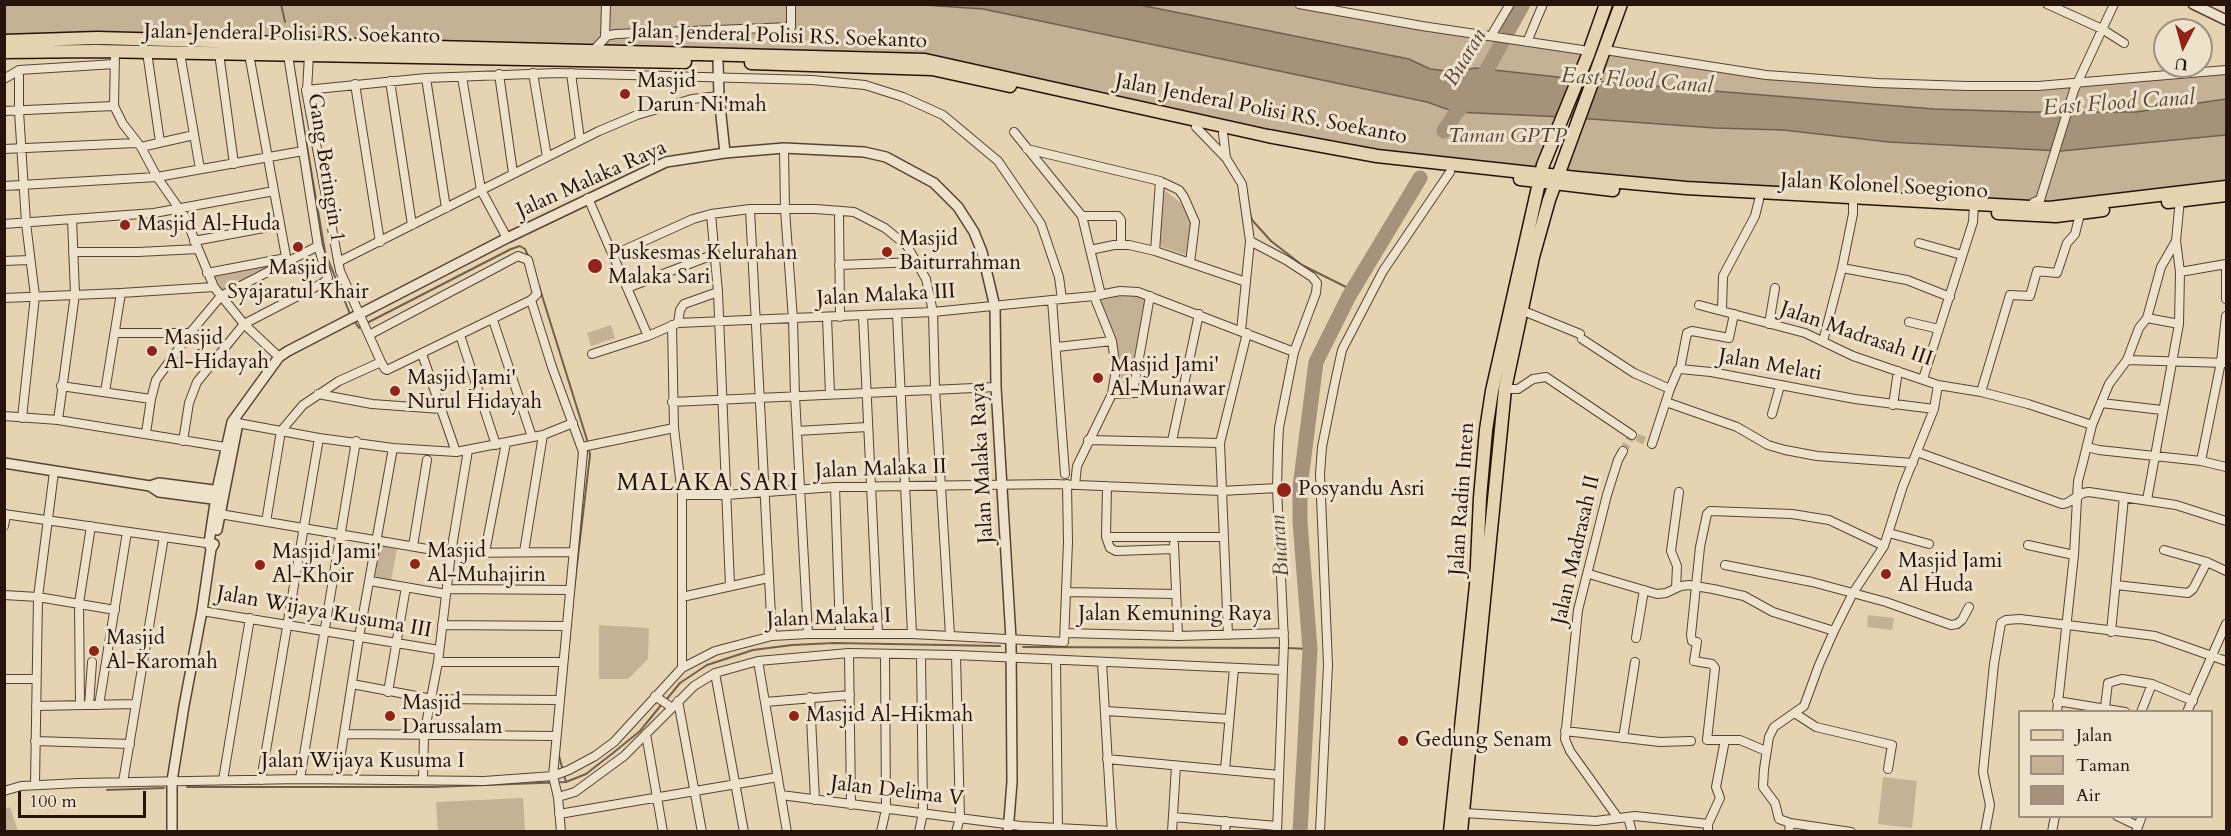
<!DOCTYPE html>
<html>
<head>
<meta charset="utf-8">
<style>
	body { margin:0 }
	#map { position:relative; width:2231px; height:836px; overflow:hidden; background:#e5d3b2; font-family:Cardo,serif }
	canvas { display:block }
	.frame { position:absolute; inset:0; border:6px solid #28130c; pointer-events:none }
	.legend { position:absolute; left:2018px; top:710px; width:195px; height:108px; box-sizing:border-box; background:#eee2cd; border:2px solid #9f8f80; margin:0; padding:8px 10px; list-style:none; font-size:18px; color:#28130c }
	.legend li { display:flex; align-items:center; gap:12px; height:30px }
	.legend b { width:30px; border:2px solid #9f8f80 }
	.north { position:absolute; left:2153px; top:18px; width:60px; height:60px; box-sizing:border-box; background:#eee2cd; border:2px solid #9f8f80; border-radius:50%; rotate:186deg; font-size:16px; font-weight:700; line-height:24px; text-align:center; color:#28130c }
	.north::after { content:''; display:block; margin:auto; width:21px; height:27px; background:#8f2418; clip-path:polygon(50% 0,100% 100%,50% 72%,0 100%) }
	.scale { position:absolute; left:18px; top:791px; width:128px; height:27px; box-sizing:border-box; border:3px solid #28130c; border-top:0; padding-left:8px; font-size:18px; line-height:21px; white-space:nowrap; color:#28130c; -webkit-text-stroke:4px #eee2cd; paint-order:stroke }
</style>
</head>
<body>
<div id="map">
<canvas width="2231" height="836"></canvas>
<div class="frame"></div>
<ul class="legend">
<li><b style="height:8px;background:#e5d3b2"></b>Jalan</li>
<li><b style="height:16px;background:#c5b296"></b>Taman</li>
<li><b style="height:16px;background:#a5927a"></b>Air</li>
</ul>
<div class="north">U</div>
<div class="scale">100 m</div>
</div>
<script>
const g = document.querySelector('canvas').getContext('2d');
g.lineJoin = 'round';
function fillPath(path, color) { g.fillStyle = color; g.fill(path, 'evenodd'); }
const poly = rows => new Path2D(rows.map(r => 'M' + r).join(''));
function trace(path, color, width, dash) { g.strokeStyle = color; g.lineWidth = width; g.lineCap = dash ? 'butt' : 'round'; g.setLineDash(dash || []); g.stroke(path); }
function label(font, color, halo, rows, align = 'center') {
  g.font = font + ' Cardo,serif'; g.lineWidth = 6; g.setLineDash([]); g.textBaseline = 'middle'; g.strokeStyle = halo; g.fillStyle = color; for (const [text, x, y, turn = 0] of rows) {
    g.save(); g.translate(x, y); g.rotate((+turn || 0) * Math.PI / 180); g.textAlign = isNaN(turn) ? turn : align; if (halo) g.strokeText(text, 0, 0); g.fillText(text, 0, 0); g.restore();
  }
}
fillPath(poly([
	[1299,4,1589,51,1545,159,1535,166,1520,172,1377,156,955,65,5,41,4,5],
	[1605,50,1766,75,1889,84,2077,84,2226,70,2226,187,2057,208,2034,202,1797,195,1567,172,1560,167],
	[1163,189,1181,203,1191,222,1186,255,1159,246],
	[279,263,224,292,212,275],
	[1138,294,1146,298,1131,384,1119,383,1122,367,1100,298],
	[611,325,615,338,591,346,587,333],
	[380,546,397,549,391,581,375,578],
	[1868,615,1894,618,1892,630,1867,627],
	[599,625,649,628,648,659,628,679,599,679],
	[1883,777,1917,781,1912,828,1878,824],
	[523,798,525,831,438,831,436,802],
	[10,807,18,831,5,831,5,809]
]), '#c5b296');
const water = poly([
	[924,5,1140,5,1409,59,1430,69,1456,72,1475,68,1604,82,1934,109,2029,112,2136,112,2226,99,2226,135,2061,151,1889,142,1783,130,1715,128,1563,117,1455,112,1427,102,983,9,924,5]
]);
fillPath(water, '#a5927a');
trace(water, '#735f4e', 1.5);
trace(poly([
	[281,4,285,22],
	[294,70,325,252,350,314],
	[1249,209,1252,220,1271,241,1302,265,1352,290],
	[539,286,588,443],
	[353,319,359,328,362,326],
	[367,323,511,249,520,246,525,249,529,258],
	[572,607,590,455,589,449],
	[1023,647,1281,648],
	[1287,648,1310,649],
	[666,700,680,683,707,665,753,650,792,645,834,643,1000,646],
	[559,756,566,782],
	[187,787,433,787,566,782,586,774,613,753,640,731,662,704],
	[107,790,164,788]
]), '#735f4e', 2);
trace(poly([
	[1444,131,1456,113,1474,93,1523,4],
	[1300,832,1310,649,1300,522,1300,487,1316,362,1349,296,1420,178]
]), '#a5927a', 15);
trace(poly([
	[1623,451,1632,435,1652,444]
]), '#bfad91', 8, [8, 4]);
const minor = poly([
	[1299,4,1422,26,1589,51],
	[2047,4,2102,29,2124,43],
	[605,36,616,34,791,27,791,4],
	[1491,36,1510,4],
	[1527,42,1543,4],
	[1605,50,1766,75,1877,83,1967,86,2038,86,2226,70],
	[593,51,605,38,606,4],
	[115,52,114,106,123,124,141,147,157,177,185,217,214,287,244,324,279,357],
	[147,52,160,142],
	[180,53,200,169],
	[219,53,234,164],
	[249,54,287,262],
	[19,70,19,111,26,223,35,296,22,418],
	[533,73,547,157],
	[571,73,580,140],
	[499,74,513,173],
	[462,77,481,190,507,238],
	[426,78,446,208],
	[4,79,19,70,115,64],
	[390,81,412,225],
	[355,84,380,242],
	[307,90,309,55],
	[4,111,114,106],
	[1196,127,1225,157],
	[1014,132,1082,216,1101,295],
	[1223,133,1226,158,1242,184,1250,241,1241,331],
	[141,147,194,135],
	[784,148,785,210,793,319,795,396,808,634],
	[4,149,136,143],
	[1027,149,1160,181,1179,190,1184,197,1195,222,1190,263],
	[4,186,157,177,303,151],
	[588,198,648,336],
	[2031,206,2034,202,2040,200,2074,90,2114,4],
	[750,209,772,636],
	[839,211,840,317],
	[711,214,718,292,730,586],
	[1082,216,1118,216,1121,220,1121,244],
	[4,224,154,213,274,191],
	[194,241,280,225],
	[1250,241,1286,260,1312,277,1317,283,1316,293,1294,352,1279,428,1278,448,1277,488,1284,642,1277,832],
	[1919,243,1962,255],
	[1090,250,1114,245,1129,245,1155,251,1246,282],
	[1155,251,1160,181],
	[73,252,138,252,198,249],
	[613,255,693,219,711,214,750,209,816,209,854,212,885,228,907,246,926,279,933,312,935,389,950,635],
	[4,261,29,260],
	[338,262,599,131,637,115,692,99,719,96],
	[2226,264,2226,299],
	[839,265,917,262],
	[1842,268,1907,280,1950,297],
	[2180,272,2226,264],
	[207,273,286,258],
	[627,288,715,254],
	[1094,296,1120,291,1138,292,1294,352],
	[4,298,121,293,214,287],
	[531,300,552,367,583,452,553,776,558,797,561,832],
	[1052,300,1065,474],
	[1699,305,1805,333,1853,356,1938,385,1981,392,2028,404,2092,425],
	[1521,310,1580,334],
	[1722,310,1723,276,1755,216,1759,200],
	[897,314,912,634],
	[863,316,878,633],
	[827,317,830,394],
	[2147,318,2179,324],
	[493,320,532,437],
	[1909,322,1939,329],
	[678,323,680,310,684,304,718,292],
	[1769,324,1775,288],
	[672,325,674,428,682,495,682,668],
	[115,333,190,333],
	[460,335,496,445],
	[1582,339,1634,373,1670,389],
	[1823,341,1842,268,1853,214,1853,204],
	[1057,347,1112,341],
	[422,354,456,452],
	[592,354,648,336,678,323,933,312,1062,299],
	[2127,360,2226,363],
	[381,362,340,271,306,90,426,78,556,73,812,80,865,85,903,97,943,115,998,161,1041,224,1059,277,1062,299,1094,296,1112,341,1116,369,1112,394,1077,466,1075,485],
	[1680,369,1711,372,1855,399,1934,409],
	[1923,379,1973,222,1974,205],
	[61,386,151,399],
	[1505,389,1518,389,1533,379,1546,377,1632,435],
	[105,392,121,293],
	[1133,392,1150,296],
	[1981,392,2010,295,2030,296,2037,271,2057,273,2067,243,2075,234,2080,214],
	[318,394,372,404,441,409],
	[1112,394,1181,391],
	[672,402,996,387],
	[1666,402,1737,427,1768,445,1785,450,1817,456,1913,463],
	[2101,403,2162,410],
	[1893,405,1898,371],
	[1772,414,1780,386],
	[4,416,58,420,225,447],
	[58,420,75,294,72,219],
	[232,422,319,438,393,448,456,452,543,435,573,423],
	[797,431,867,427],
	[146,433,151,399,156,380,190,333,221,296,318,246],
	[1088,440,1220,443],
	[183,441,189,403,197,382,244,324,323,283,328,278,318,246,288,55],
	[1172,441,1199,314],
	[1652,444,1670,389,1678,370,1680,369,1687,333,1692,331,1729,338,1734,314],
	[582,447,674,428],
	[2087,447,2099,450,2201,461,2226,467],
	[1917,452,2062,504,2067,503,2083,493,2089,492,2176,505,2226,521],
	[2201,461,2221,362,2226,316],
	[1107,486,1106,537,1110,548,1116,551,1174,549],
	[835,487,840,633],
	[682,495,726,495,835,487,1054,484,1221,491,1277,488],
	[2147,500,2179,324,2180,272,2176,241,2180,199],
	[4,514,213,544],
	[220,514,451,553,573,552],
	[266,522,281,431,303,405,339,381,381,362,385,369,387,370,531,300,537,294,528,260,518,256,369,335],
	[4,526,6,514],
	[1889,533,1929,544],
	[1106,537,1223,537],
	[1174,544,1178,636],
	[2028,545,2074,555],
	[413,546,427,460],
	[2164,550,2207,562],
	[485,552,506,443],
	[524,552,543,435],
	[1725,565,1812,582,1886,602,1951,625,1957,624,1962,620,1969,607],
	[1589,574,1657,594,1666,593,1681,586,1689,585,1713,589,1744,596,1773,612,1834,631],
	[370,581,446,594],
	[2116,585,2188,593,2193,589,2207,562,2226,571],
	[1676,588,1677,566,1671,551,1679,492],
	[447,589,570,590],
	[1066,592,1176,594],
	[4,595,38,597,115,610],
	[682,597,768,578],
	[202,611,439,650],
	[442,625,566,626],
	[2111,632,2124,497],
	[1066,633,1178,636,1284,633],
	[1228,635,1220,443,1247,333],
	[1636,638,1644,590],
	[849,653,851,805],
	[956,655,960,818,956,832],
	[1056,660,1058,832],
	[758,661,787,832],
	[438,662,563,662],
	[1102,662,1112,832],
	[715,673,744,832],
	[4,679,36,679],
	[352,684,432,699,560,700],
	[388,692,406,587],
	[655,696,671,707],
	[810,697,815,800],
	[678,701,702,832],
	[2057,701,2125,712],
	[765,702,850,695],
	[80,705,79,603,91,526],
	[89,705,92,662],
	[99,705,127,532],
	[36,706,135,704],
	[2105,707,2108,683,2122,679,2152,684,2193,701],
	[1106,711,1229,719],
	[2057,712,2074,555,2078,481,2083,462,2092,425,2109,384,2127,360,2139,328,2147,318,2161,267,2176,241],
	[2141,712,2152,684],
	[2187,712,2226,624],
	[1796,714,1816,727,1892,745,1888,769],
	[1565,731,1660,742,1691,741],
	[344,734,556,736],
	[646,734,663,832],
	[1623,738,1635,662],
	[35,741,130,744],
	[1766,751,1740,740,1707,740,1715,668,1712,664,1694,661,1697,642,1692,641,1691,635,1700,547,1707,514,1710,511,1792,514,1829,520,1884,546],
	[1107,759,1279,775],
	[1225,770,1234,668],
	[300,779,356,441],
	[337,779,359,637,393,448],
	[223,780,250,618],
	[261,780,319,438],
	[423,780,424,735,438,662,451,553,468,450],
	[123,782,164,537],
	[35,785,38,597,54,472],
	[4,791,21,786,79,783,300,779,484,781,553,776,569,770,595,756,614,742,682,668,715,651,772,636,808,634,912,634,1064,642,1068,542,1067,484],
	[781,795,1021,826,1113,831],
	[558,797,575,792,624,756,694,686,715,673,758,661,849,653,956,655,1283,670],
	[1464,813,1596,821,1635,816,1708,824],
	[559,814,778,777],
	[2117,816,2138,826],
	[1173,817,1277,826],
	[1628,817,1632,832],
	[1618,818,1570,751,1565,739,1578,610,1607,495,1618,460,1623,451],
	[1790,823,1851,832],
	[881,832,886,809,885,655],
	[919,832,923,813,921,655],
	[1172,832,1176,766],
	[1225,832,1226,821],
	[1320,832,1328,665,1320,474,1322,447,1335,382,1342,350,1383,271,1450,172],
	[1708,832,1708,824,1720,798,1716,787,1725,740],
	[1789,832,1790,823,1779,819,1775,803,1763,787,1764,769,1769,737,1774,727,1804,706,1819,665,1834,631,1853,593,1884,546,1903,486,1934,409,1938,385],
	[1985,832,1990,805,1983,772,1994,664,2001,623,2006,620,2020,619,2155,636,2226,661],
	[2052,832,2055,816],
	[2136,832,2142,816]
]);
const tertiary = poly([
	[2193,4,2226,20],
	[718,62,719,96,725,153],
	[4,463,150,486,159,483,221,491],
	[150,486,159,492,220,500],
	[217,530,238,423],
	[211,549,209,543,217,490,232,422,279,357,288,351,507,238,666,162,725,153,784,148,864,152,886,157,934,183,958,207,974,232,982,252,995,307,996,387,1011,639,1012,782,1008,832],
	[172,832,172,781,184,706,202,611,211,549,214,544]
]);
const primary = poly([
	[4,41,97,38,925,60,1268,136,1377,156,1577,178,1686,188,2049,208,2226,187],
	[4,52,96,51,685,62],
	[751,63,932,69,1010,86],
	[1520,179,1613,190],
	[2168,202,2226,195],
	[1998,213,2056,216,2103,210],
	[1450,832,1476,585,1480,498,1486,430,1492,391,1543,165,1588,55,1606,4],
	[1461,832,1505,389,1533,257,1549,200,1621,4]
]);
trace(minor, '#574336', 10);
trace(tertiary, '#574336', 12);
trace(primary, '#28130c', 15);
trace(minor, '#eee2cd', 8);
trace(tertiary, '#eee2cd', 9);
trace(primary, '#e5d3b2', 12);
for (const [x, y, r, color] of [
	[625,94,6,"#8f2418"],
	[125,225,6,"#8f2418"],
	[298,247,6,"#8f2418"],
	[887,252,6,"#8f2418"],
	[595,266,8,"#8f2418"],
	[152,351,6,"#8f2418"],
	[1098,378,6,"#8f2418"],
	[395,391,6,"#8f2418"],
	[1284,490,8,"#8f2418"],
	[415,564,6,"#8f2418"],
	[260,565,6,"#8f2418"],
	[1886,574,6,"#8f2418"],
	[94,651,6,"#8f2418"],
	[390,716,6,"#8f2418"],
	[794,716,6,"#8f2418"],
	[1403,741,6,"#8f2418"]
]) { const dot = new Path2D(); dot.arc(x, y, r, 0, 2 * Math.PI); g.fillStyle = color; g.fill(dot); trace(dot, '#eee2cd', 2); }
label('21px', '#28130c', '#eee2cd', [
	["Jalan Jenderal Polisi RS. Soekanto",292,35,1],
	["Jalan Jenderal Polisi RS. Soekanto",779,37,2],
	["Jalan Jenderal Polisi RS. Soekanto",1261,110,11],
	["Gang Beringin 1",325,168,81],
	["Jalan Malaka Raya",592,180,-24],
	["Jalan Kolonel Soegiono",1884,187,3],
	["Jalan Malaka III",886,296,-3],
	["Jalan Madrasah III",1856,335,19],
	["Jalan Melati",1770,366,10],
	["Jalan Malaka Raya",983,463,-93],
	["Jalan Malaka II",881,470,-2],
	["Jalan Radin Inten",1463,499,-86],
	["Jalan Madrasah II",1577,550,-77],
	["Jalan Wijaya Kusuma III",324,613,10],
	["Jalan Kemuning Raya",1175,615],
	["Jalan Malaka I",829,619,-2],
	["Jalan Wijaya Kusuma I",363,762],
	["Jalan Delima V",897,792,7]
]);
label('21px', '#28130c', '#eee2cd', [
	["Masjid",637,82],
	["Darun Ni'mah",637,106],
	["Masjid Al-Huda",137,225],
	["Masjid",899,240],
	["Baiturrahman",899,264],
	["Puskesmas Kelurahan",608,254],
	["Malaka Sari",608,278],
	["Masjid",298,269,"center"],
	["Syajaratul Khair",298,293,"center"],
	["Masjid",164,339],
	["Al-Hidayah",164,363],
	["Masjid Jami'",1110,366],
	["Al-Munawar",1110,390],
	["Masjid Jami'",407,379],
	["Nurul Hidayah",407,403],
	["Posyandu Asri",1298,490],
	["Masjid",427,552],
	["Al-Muhajirin",427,576],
	["Masjid Jami'",272,553],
	["Al-Khoir",272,577],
	["Masjid Jami",1898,562],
	["Al Huda",1898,586],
	["Masjid",106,639],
	["Al-Karomah",106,663],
	["Masjid",402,704],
	["Darussalam",402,728],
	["Masjid Al-Hikmah",806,716],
	["Gedung Senam",1415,741]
], 'left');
label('italic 21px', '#574335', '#eee2cd', [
	["Taman GPTP",1507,137]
]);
label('italic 22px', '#5a4638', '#eee2cd', [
	["Buaran",1466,58,-59],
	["East Flood Canal",1637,82,4],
	["East Flood Canal",2119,104,-4],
	["Buaran",1281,546,-94]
]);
g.letterSpacing = '1.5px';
label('24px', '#28130c', '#eee2cd', [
	["MALAKA SARI",708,484]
]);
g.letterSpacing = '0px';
</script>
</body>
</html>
